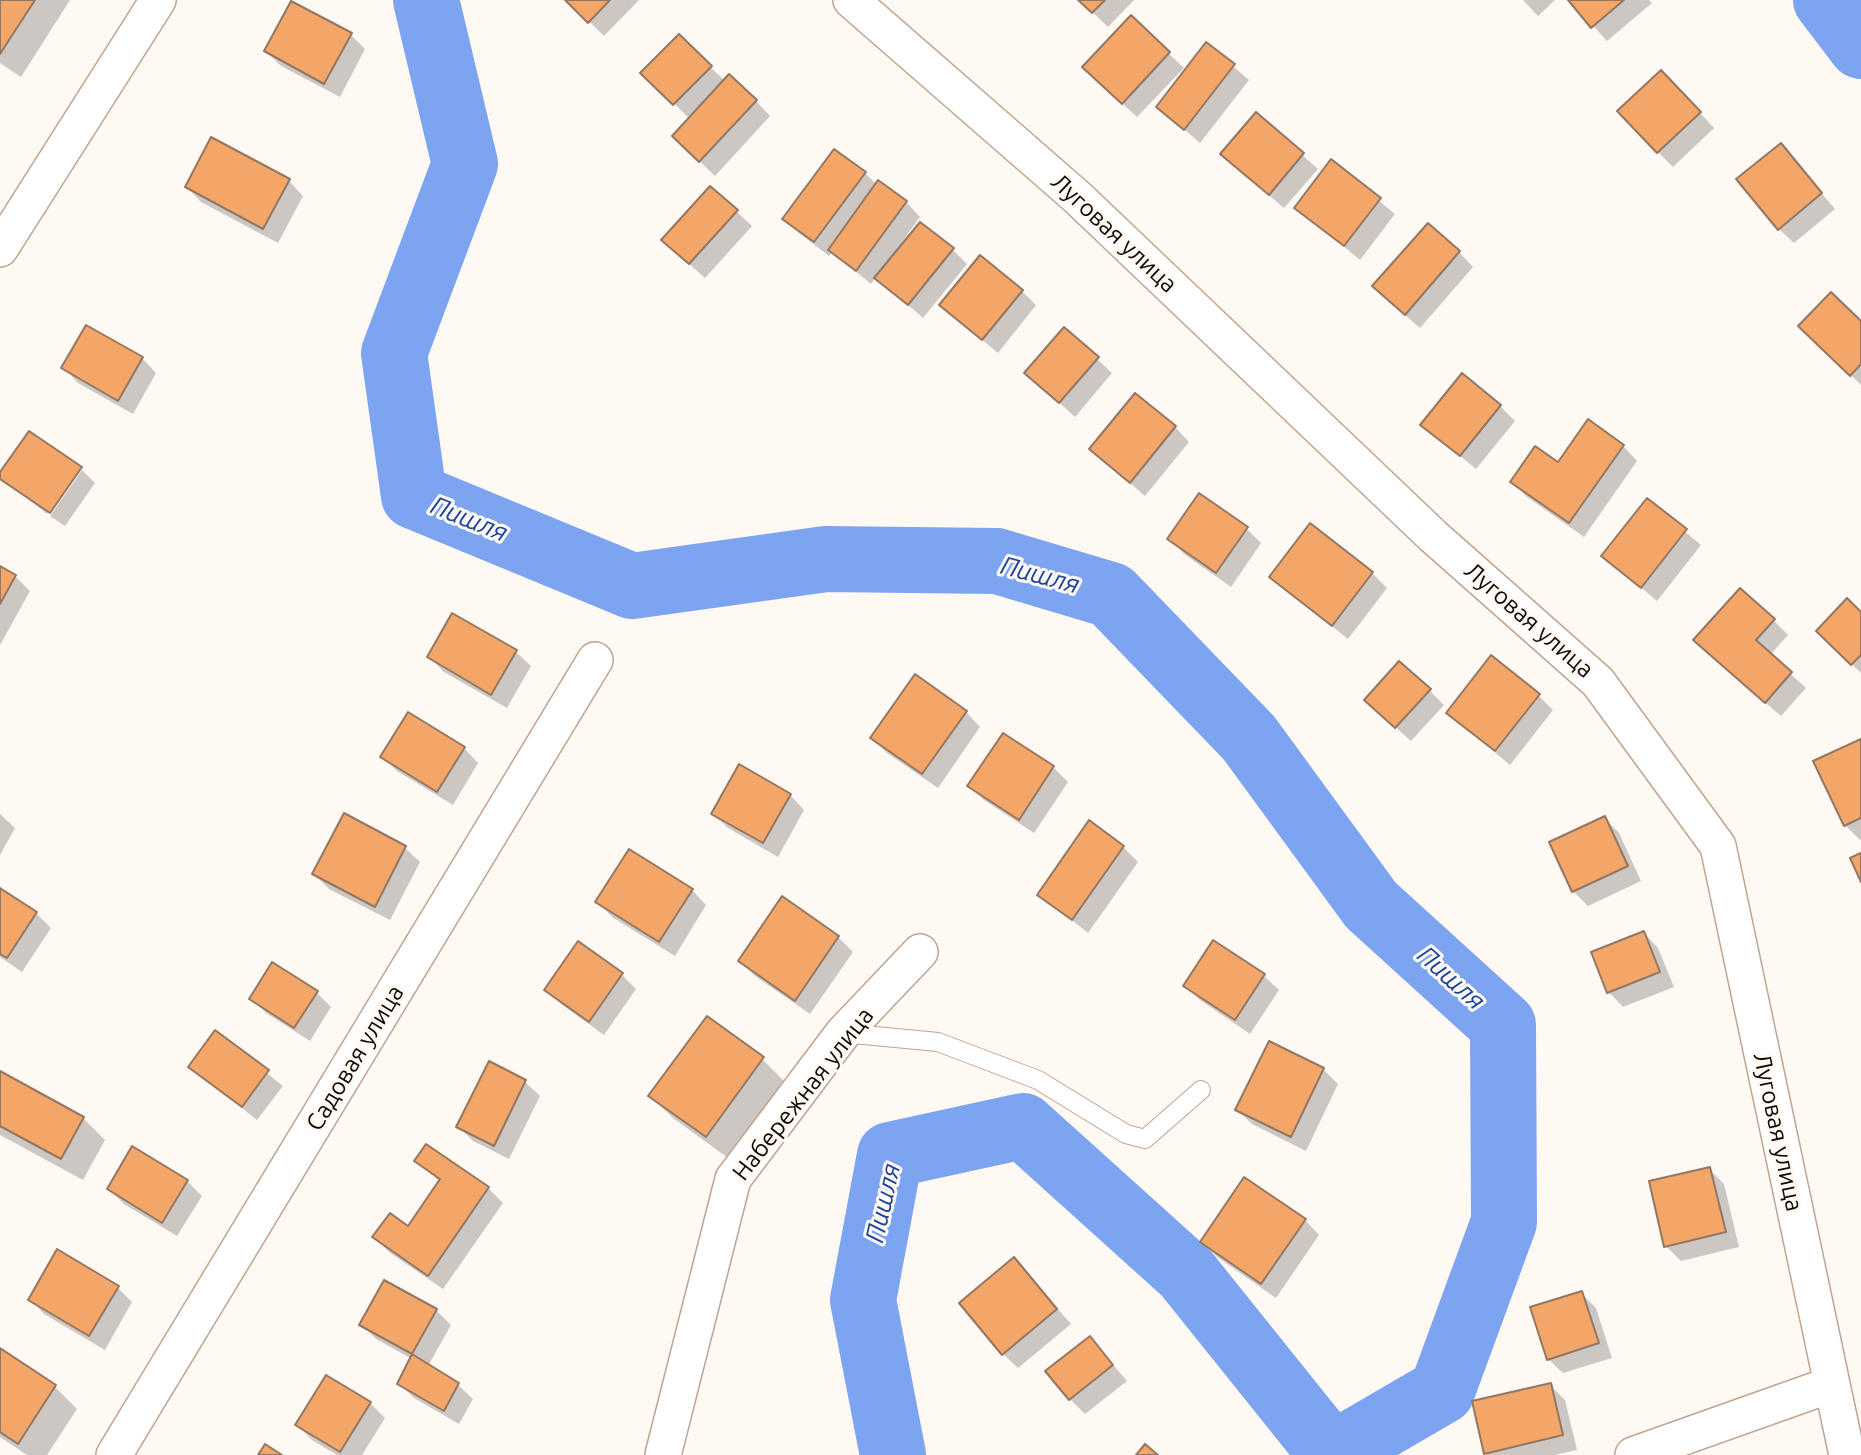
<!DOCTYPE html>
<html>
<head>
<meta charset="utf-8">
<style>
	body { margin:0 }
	canvas { display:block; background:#fff9f4 }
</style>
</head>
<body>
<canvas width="1861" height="1455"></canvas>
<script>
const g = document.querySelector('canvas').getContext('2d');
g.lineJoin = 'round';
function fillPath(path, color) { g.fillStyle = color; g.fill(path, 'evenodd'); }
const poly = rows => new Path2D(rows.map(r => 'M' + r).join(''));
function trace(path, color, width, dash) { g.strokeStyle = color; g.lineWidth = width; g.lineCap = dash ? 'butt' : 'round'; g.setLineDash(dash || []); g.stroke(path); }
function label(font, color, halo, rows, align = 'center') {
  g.font = font + ' Ubuntu,sans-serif'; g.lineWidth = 6; g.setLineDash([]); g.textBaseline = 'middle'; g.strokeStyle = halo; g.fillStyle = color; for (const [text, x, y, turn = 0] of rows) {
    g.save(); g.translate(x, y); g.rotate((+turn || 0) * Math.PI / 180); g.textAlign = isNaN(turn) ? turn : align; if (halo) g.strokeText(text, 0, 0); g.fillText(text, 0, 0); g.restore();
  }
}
fillPath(poly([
	[0,0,70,0,21,77,0,63],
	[567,0,639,0,604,36],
	[1080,0,1134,0,1108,27],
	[1523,0,1555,0,1538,16],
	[1570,0,1649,0,1652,3,1607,41],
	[1131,18,1184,68,1137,117,1099,82],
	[351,35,365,49,340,97,281,66,266,51],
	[679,37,725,81,756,101,770,116,715,176,689,151,690,119,643,73],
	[1207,44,1249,80,1200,143,1158,107],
	[1676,87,1714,128,1673,167,1658,152],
	[1256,114,1318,169,1284,208,1237,168],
	[1780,145,1835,209,1794,243,1779,229],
	[1332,162,1395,214,1360,260,1296,207],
	[865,173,877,185,906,202,920,217,902,242,952,249,967,264,923,318,876,277,871,284,832,252,829,256,799,233,784,219],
	[289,181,303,196,278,243,201,202,187,187],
	[711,188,752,226,705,278,678,254],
	[1459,252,1473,267,1420,328,1389,301],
	[1022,291,1036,305,998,353,941,305],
	[1861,323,1861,385,1800,326],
	[1065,329,1112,373,1075,417,1027,373],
	[142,358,156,373,133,414,78,383,64,368],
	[1500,406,1515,421,1476,469,1423,425],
	[1175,427,1189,442,1145,496,1091,449],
	[1623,446,1637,461,1584,537,1527,497,1512,482],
	[78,469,47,514,0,477,0,476],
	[82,470,95,483,65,526,50,516],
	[1647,500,1701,545,1657,601,1603,555],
	[1247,529,1261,543,1231,587,1184,554,1170,539],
	[0,568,15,576,30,591,0,645],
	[1372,573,1387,588,1348,639,1271,577],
	[1861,615,1861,673,1818,631],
	[1773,620,1788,635,1770,655,1806,688,1781,716,1710,655],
	[516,652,531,666,507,708,444,672,429,657],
	[1429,690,1444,705,1411,741,1381,714],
	[1538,695,1553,710,1510,765,1448,713],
	[966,712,980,727,938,788,887,753,872,738],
	[1861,741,1861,839,1860,840,1845,825],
	[464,748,478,763,453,805,397,771,383,757],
	[1053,767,1068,782,1034,833,984,800,970,786],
	[790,795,804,810,778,857,728,828,713,814],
	[0,814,15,828,0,855],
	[345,816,405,848,420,862,390,920,329,889,314,874],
	[1604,818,1619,833,1641,881,1588,906,1573,891],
	[1123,847,1138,862,1088,933,1039,894],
	[0,890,36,913,51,928,22,972,0,957],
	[692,890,706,905,675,956,612,917,598,902],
	[783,899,838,937,853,952,810,1014,755,976,740,961],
	[1644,933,1658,948,1674,987,1623,1007,1609,992],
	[1214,942,1264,976,1279,990,1250,1034,1200,1000,1185,985],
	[622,975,636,989,604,1035,561,1004,546,990],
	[316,992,331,1007,310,1041,266,1013,251,998],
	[216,1033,283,1086,257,1120,191,1067],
	[762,1059,784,1081,728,1158,673,1118,650,1096],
	[490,1063,525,1082,540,1096,509,1159,473,1141,458,1126],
	[1323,1069,1338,1084,1306,1151,1252,1124,1237,1110],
	[0,1073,83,1118,105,1140,83,1180,0,1135],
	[416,1161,488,1188,503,1203,443,1289,389,1252,375,1237,408,1228,440,1182],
	[1709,1169,1724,1184,1739,1247,1681,1261,1666,1246],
	[187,1181,202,1196,177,1236,124,1204,109,1189],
	[1305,1220,1319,1235,1276,1298,1217,1257,1202,1242],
	[1014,1259,1071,1324,1018,1368,1003,1354],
	[118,1288,132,1302,105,1350,44,1314,30,1299],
	[1581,1293,1596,1308,1612,1358,1563,1373,1548,1359],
	[436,1310,451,1325,428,1366,458,1385,473,1399,459,1424,414,1398,399,1383,412,1359,376,1339,361,1324],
	[1090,1338,1127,1381,1085,1414,1070,1399],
	[0,1351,55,1387,77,1409,47,1455,27,1455,0,1437],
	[1550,1385,1565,1400,1577,1450,1555,1455,1488,1455,1486,1453],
	[370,1403,385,1418,362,1455,337,1455,312,1440,297,1425]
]), '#0003');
trace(poly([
	[426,0,465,164,394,353,414,496,632,586,826,559,997,561,1111,595,1249,738,1371,905,1503,1025,1504,1222,1442,1391,1332,1455],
	[1826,0,1861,46],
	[893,1455,863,1300,890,1155,1023,1126,1186,1273,1332,1455]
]), '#7da4f0', 66);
const building = poly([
	[0,0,35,0,0,54,0,0],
	[565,0,610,0,588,23,565,0],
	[1078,0,1105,0,1092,13,1078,0],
	[1568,0,1624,0,1591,28,1568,0],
	[291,1,352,33,324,84,264,51,291,1],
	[1131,15,1170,52,1122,104,1082,67,1131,15],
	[679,34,712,66,673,105,640,73,679,34],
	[1206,42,1235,64,1184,130,1156,107,1206,42],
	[1661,70,1701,112,1657,153,1617,111,1661,70],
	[729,74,757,100,699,162,672,136,729,74],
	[1256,112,1304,153,1269,195,1220,154,1256,112],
	[211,137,290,179,263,229,185,187,211,137],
	[1781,143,1822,193,1778,230,1736,179,1781,143],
	[834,149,866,172,814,242,782,219,834,149],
	[1331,159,1381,198,1344,246,1294,208,1331,159],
	[878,180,907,201,856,271,828,250,878,180],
	[710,186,738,210,689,264,661,240,710,186],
	[920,222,954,248,908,305,874,278,920,222],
	[1428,223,1460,251,1405,315,1372,286,1428,223],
	[980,255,1023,290,982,340,939,305,980,255],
	[1831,292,1861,321,1861,364,1850,376,1798,326,1831,292],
	[86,325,143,357,118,401,61,368,86,325],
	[1064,327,1099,357,1059,403,1024,373,1064,327],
	[1462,373,1501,405,1460,456,1420,425,1462,373],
	[1135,393,1176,426,1130,483,1089,449,1135,393],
	[1588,419,1624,445,1569,523,1510,482,1535,446,1558,462,1588,419],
	[29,431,82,467,50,513,0,479,0,472,29,431],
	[1199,493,1248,527,1216,573,1167,539,1199,493],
	[1647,498,1687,529,1641,588,1601,556,1647,498],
	[1310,523,1373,572,1332,626,1269,577,1310,523],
	[0,566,16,575,0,604,0,566],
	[1740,588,1775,619,1756,640,1792,672,1765,703,1693,640,1740,588],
	[1847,598,1861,612,1861,655,1851,665,1816,631,1847,598],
	[452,613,517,650,491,695,427,657,452,613],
	[1491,655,1540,694,1495,751,1446,713,1491,655],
	[1399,661,1431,689,1395,728,1364,700,1399,661],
	[915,674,967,711,922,774,870,738,915,674],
	[408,712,465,747,437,792,380,757,408,712],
	[1003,733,1054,766,1019,820,967,786,1003,733],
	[1861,739,1861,818,1844,826,1813,761,1861,739],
	[739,764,791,794,763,843,711,814,739,764],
	[344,813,406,846,375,907,312,874,344,813],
	[1605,816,1628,866,1572,892,1549,842,1605,816],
	[1089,820,1124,846,1072,920,1037,895,1089,820],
	[629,849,693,889,659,942,595,902,629,849],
	[1861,853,1861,882,1850,858,1861,853],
	[0,888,37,912,7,958,0,954,0,888],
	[782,896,839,936,795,1001,738,961,782,896],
	[1644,931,1660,972,1607,993,1591,952,1644,931],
	[1213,940,1265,974,1235,1020,1183,986,1213,940],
	[578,941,623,973,589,1022,544,990,578,941],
	[272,962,318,991,294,1028,249,999,272,962],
	[707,1016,764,1057,706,1137,648,1096,707,1016],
	[215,1030,269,1070,242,1107,188,1067,215,1030],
	[1269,1041,1324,1068,1291,1137,1235,1110,1269,1041],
	[489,1061,526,1080,494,1146,456,1127,489,1061],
	[0,1071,84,1117,61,1159,0,1126,0,1071],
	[426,1144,489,1187,428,1276,372,1237,390,1213,408,1226,440,1179,414,1161,426,1144],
	[132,1146,188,1180,162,1223,107,1189,132,1146],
	[1710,1167,1726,1232,1664,1247,1649,1181,1710,1167],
	[1244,1177,1306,1219,1261,1284,1200,1242,1244,1177],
	[57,1249,119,1286,89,1336,28,1300,57,1249],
	[1014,1257,1057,1309,1002,1355,959,1303,1014,1257],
	[384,1280,437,1309,412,1354,359,1325,384,1280],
	[1582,1291,1599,1343,1547,1360,1530,1307,1582,1291],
	[1090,1336,1113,1365,1069,1400,1045,1371,1090,1336],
	[0,1348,56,1385,18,1444,0,1432,0,1348],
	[412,1354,459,1383,444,1411,397,1384,412,1354],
	[326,1375,371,1402,340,1452,295,1425,326,1375],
	[1551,1383,1563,1435,1484,1454,1472,1401,1551,1383],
	[265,1444,282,1455,258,1455,265,1444],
	[1145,1444,1158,1455,1136,1455,1145,1444]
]);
fillPath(building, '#f3a668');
trace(building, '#937763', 2);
const service = poly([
	[843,1033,938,1042,1038,1080,1126,1134,1145,1139,1201,1090]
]);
const minor = poly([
	[851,0,1077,197,1433,536,1598,682,1718,846,1847,1455],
	[0,249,158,0],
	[114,1455,595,660],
	[663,1455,733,1179,843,1033,920,952],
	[1633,1455,1830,1385]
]);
trace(service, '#c0a48e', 20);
trace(minor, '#c0a48e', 38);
trace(service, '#fff', 18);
trace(minor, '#fff', 35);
label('24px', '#120903', '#fff9f4', [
	["Луговая улица",1114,233,43],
	["Луговая улица",1529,620,41],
	["Садовая улица",355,1058,-59],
	["Набережная улица",803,1094,-52],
	["Луговая улица",1778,1132,78]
]);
label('italic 26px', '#1e459d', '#fff9f4', [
	["Пишля",469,519,22],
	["Пишля",1040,575,15],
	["Пишля",1451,978,42],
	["Пишля",883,1203,-77]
]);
</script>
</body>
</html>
